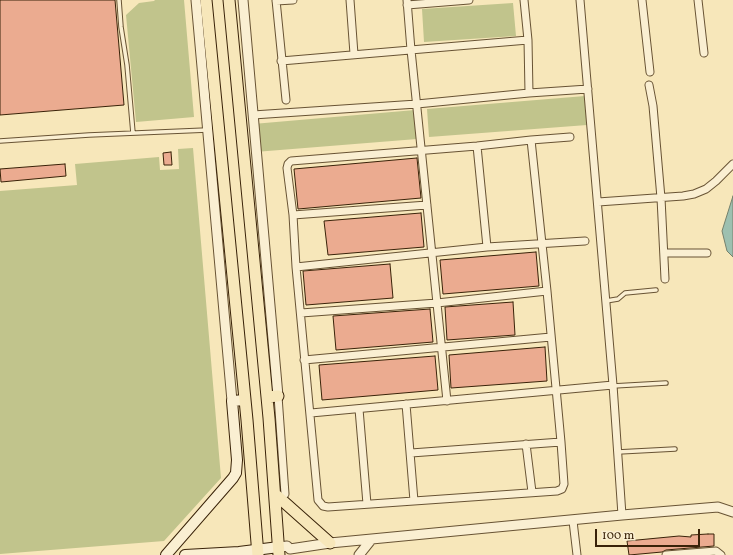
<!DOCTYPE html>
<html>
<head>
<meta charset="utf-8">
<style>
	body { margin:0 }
	#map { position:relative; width:733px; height:555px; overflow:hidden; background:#f7e7ba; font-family:Vollkorn,serif }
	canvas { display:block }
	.scale { position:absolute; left:595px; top:529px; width:105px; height:18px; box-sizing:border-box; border:2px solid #392208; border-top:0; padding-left:5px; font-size:12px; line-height:14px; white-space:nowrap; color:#392208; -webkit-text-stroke:3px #faefd2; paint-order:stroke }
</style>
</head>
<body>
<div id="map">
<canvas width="733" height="555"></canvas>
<div class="scale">100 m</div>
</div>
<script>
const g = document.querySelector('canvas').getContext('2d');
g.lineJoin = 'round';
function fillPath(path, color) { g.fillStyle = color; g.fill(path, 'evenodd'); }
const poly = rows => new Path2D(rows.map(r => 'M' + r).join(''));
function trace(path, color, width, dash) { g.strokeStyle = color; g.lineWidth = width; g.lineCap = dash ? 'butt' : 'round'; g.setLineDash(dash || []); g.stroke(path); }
fillPath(poly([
	[155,0,184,0,194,117,136,122,126,15,139,3,154,1],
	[513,3,516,36,424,42,422,9],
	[585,96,587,125,429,137,427,109],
	[415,110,417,139,255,152,253,124],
	[193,148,221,478,164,541,0,554,0,191,77,185,75,164,159,157,160,170,179,169,178,149]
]), '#c1c48c');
const water = poly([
	[733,196,733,257,727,251,722,231,733,196]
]);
fillPath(water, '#9dc0b0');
trace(water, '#75816d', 1);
const building = poly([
	[0,0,115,0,124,105,0,115,0,0],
	[171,152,172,165,164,165,163,153,171,152],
	[417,158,421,198,298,209,294,169,417,158],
	[65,164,66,176,1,182,0,169,65,164],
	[421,213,424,247,328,255,324,221,421,213],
	[536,252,539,286,443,294,440,260,536,252],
	[390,264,393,298,306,305,303,271,390,264],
	[513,302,515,335,447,340,445,307,513,302],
	[430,309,433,342,336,350,333,316,430,309],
	[545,347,547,381,451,388,449,355,545,347],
	[435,356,438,390,322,400,319,365,435,356],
	[708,534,714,534,714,546,666,550,662,552,629,555,627,541,679,536,691,537,691,535,708,534]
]);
fillPath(building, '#ebab90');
trace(building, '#392208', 1);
const service = poly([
	[119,0,121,27,127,65,133,133],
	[0,141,89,135,207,130],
	[606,301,618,299,625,293,656,290],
	[613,386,666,383],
	[618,452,675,449]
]);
const minor = poly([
	[276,0,286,100],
	[350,0,354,54],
	[407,0,411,50,447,401],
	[524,0,528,40,529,93],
	[580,0,613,385,622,515],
	[642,0,650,72],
	[698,0,704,53],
	[276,1,293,0],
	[407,5,469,0],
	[281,61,528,40],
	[649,85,653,106,661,198,665,279],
	[253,115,417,104,529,93,588,89],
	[531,140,547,291,561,442,564,484,562,489,557,491,328,507,323,506,318,500,296,267,293,215,287,168,288,164,291,161,477,146,531,140,570,137],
	[477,146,487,247],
	[598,202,683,196,694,194,706,189,716,181,733,164],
	[293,215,427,205],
	[664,253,707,253],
	[296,267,487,247,585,241],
	[301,313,437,303,547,291],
	[304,360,551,337],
	[278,396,285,494],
	[406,404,414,501],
	[359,409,367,504],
	[311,413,613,385],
	[526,444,532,492],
	[411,453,561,442],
	[573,521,577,555],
	[666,555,716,551,721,555]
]);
const tertiary = poly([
	[196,0,232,401],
	[243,0,278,396],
	[279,547,287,546,290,549,330,543,622,515,718,507,733,512],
	[359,555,371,540]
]);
const secondary = poly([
	[166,555,233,478,236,473,237,460,232,401,245,400],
	[185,555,239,552,279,547]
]);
const primary = poly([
	[206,0,247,420,258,555],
	[229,0,269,418,279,555],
	[267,397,278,396],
	[275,494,330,543]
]);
trace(service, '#685334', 5.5);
trace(minor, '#685334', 9);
trace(tertiary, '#685334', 11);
trace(secondary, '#392208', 12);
trace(primary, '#392208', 13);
trace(service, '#faefd2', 3.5);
trace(minor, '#faefd2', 7);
trace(tertiary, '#faefd2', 9);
trace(secondary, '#faefd2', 10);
trace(primary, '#f7e7ba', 11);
</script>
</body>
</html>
